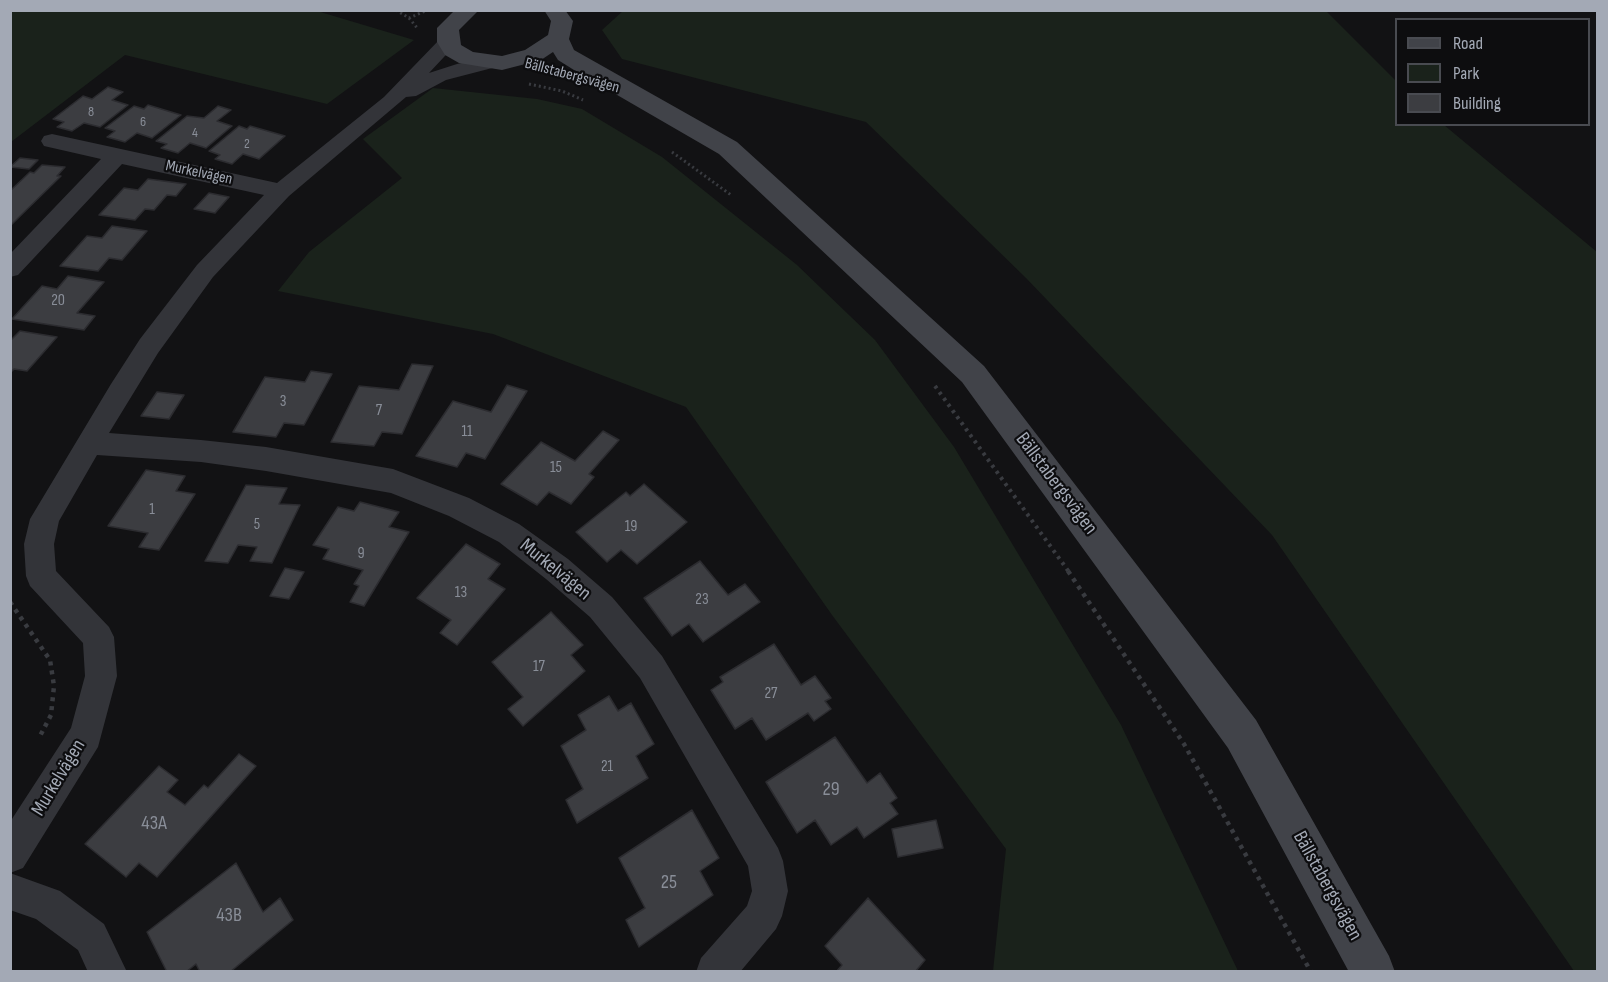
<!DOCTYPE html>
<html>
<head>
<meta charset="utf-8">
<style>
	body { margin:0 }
	#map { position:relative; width:1608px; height:982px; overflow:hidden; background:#121214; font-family:"Sofia Sans Condensed",sans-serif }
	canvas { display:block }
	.frame { position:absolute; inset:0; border:12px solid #a3a9b5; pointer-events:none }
	.legend { position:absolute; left:1395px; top:18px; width:195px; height:108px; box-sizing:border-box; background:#0d0d0f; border:2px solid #494b51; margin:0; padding:8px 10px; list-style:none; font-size:18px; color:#a3a9b5 }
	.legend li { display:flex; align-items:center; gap:12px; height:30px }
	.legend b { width:30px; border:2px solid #494b51 }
</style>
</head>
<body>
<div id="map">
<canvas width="1608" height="982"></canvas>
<div class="frame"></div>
<ul class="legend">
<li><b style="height:8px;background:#414349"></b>Road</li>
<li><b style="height:16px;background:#1a221b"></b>Park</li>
<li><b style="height:16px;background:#3c3d41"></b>Building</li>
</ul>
</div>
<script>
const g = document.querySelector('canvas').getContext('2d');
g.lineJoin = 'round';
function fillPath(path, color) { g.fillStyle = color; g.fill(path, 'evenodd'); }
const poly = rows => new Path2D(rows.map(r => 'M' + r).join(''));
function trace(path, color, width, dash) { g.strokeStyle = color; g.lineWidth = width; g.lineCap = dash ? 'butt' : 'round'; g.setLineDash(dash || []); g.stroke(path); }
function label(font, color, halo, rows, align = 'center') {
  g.font = font + ' "Sofia Sans Condensed",sans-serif'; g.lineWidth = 4.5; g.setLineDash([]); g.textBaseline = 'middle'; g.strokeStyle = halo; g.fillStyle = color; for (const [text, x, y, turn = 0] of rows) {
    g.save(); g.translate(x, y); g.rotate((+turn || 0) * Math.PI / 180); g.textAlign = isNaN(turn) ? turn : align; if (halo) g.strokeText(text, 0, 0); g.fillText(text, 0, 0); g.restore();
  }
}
fillPath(poly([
	[11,10,317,11,414,40,327,104,125,55,11,142],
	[624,10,1326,11,1396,81,1396,124,1444,125,1597,252,1597,971,1574,971,1272,535,1026,278,866,122,622,59,602,30],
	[433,88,537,99,582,109,662,157,797,265,875,340,954,447,1121,725,1238,971,993,971,1006,849,832,615,686,407,493,334,278,291,309,252,402,178,363,139]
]), '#1a221b');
const building = poly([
	[108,87,123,92,112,100,128,105,100,127,84,123,72,131,57,127,64,122,53,119,83,96,92,99,108,87],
	[148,105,181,115,152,138,137,133,125,142,107,137,115,131,105,128,134,106,144,109,148,105],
	[218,106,231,110,217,121,232,126,206,148,190,143,178,153,161,148,167,144,156,141,187,116,204,118,218,106],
	[239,126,247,129,250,126,285,136,259,159,243,154,232,164,215,159,220,155,209,151,239,126],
	[20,158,38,160,29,169,10,167,20,158],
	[42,165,65,167,57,176,61,176,10,226,10,191,30,172,34,173,42,165],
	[148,179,186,184,176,196,167,195,154,210,145,209,135,220,99,215,124,188,138,190,148,179],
	[209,193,229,197,215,213,194,209,209,193],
	[112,226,147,231,122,260,109,258,98,271,60,266,87,236,102,238,112,226],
	[68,276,104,282,77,313,95,316,84,330,12,319,42,286,57,289,68,276],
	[20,331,57,337,27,371,14,369,10,373,10,341,20,331],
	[412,364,433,366,402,434,382,432,374,446,331,442,359,386,399,390,412,364],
	[311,371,332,374,304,425,284,423,276,437,233,432,265,377,305,382,311,371],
	[507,385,527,391,485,459,466,453,457,467,416,456,453,401,491,412,507,385],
	[157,392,184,395,169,419,141,416,157,392],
	[603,431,619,440,589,474,594,477,571,504,549,492,537,505,501,484,541,442,575,461,603,431],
	[146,470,185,476,176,491,195,494,159,550,139,547,148,533,108,526,146,470],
	[644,484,687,522,637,564,621,550,607,562,576,532,626,492,630,496,644,484],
	[246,485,287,488,279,504,300,505,272,563,250,561,257,547,238,545,228,563,205,561,246,485],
	[360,502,399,512,389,527,409,532,364,606,350,602,359,586,354,584,363,570,323,559,329,549,313,545,338,507,354,511,360,502],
	[466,544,500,564,488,579,505,589,457,645,440,633,451,620,417,598,466,544],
	[700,561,728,595,745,584,760,602,703,642,689,624,672,636,644,598,700,561],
	[285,568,304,572,289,599,270,596,285,568],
	[551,612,583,645,571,655,585,671,523,726,508,709,523,697,492,662,551,612],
	[774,644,801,685,815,676,831,698,825,701,831,709,814,721,808,713,766,740,752,718,735,729,711,690,723,682,720,677,774,644],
	[609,696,618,711,631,703,654,744,636,756,648,778,577,823,566,800,583,789,561,746,586,730,578,715,609,696],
	[835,737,867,783,880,773,897,798,890,803,898,814,864,838,857,827,831,845,815,820,797,833,766,782,835,737],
	[239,754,256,766,157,877,139,863,126,877,85,844,159,766,178,780,167,792,185,805,204,785,208,788,239,754],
	[692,810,719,858,700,871,713,895,639,947,626,920,645,908,619,858,692,810],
	[936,820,943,848,898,857,892,829,936,820],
	[236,863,263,912,280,898,293,920,230,972,200,972,196,964,186,972,167,972,147,932,236,863],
	[868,898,925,960,915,972,836,972,842,965,825,946,868,898]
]);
fillPath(building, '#3c3d41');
trace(building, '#2c2c30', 1.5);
trace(poly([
	[396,10,409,18,425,11],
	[409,18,418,29],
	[529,84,562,91,583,100],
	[672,152,731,195]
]), '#393b40', 3, [2, 3]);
trace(poly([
	[935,386,1069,572]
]), '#393b40', 4, [3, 4.5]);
trace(poly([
	[1068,571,1184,744,1311,972],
	[10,602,50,660,54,686,51,715,40,736]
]), '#393b40', 4.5, [4, 5]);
fillPath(poly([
	[448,36,455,38,458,42,429,73,457,64,493,56,500,58,503,62,500,66,446,80,416,96,406,97,289,196,213,277,158,353,109,433,201,440,266,447,393,469,469,498,519,524,568,559,612,597,662,656,778,848,783,861,788,891,782,916,776,929,740,972,696,972,701,958,747,906,752,891,748,866,640,678,590,617,546,579,499,542,449,516,391,493,266,471,201,462,97,455,59,521,54,544,56,571,109,627,114,637,117,676,98,747,23,868,10,873,10,822,71,728,85,676,83,643,30,586,26,576,24,544,30,519,111,384,140,339,197,265,264,195,122,164,18,275,10,277,10,254,101,159,44,146,41,141,44,136,52,134,277,183,384,97,441,38,448,36],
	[10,873,60,891,104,924,127,972,88,972,78,950,36,919,10,910,10,873]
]), '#333439');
fillPath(poly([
	[455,10,479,10,459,30,461,45,473,52,502,56,525,50,548,35,551,21,544,10,565,10,573,21,569,39,574,50,737,142,984,366,1256,720,1389,956,1395,972,1349,972,1228,748,962,382,719,154,574,70,558,60,553,52,541,60,502,70,459,63,445,55,437,42,437,28,455,10]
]), '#414349');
label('14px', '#898e98', null, [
	["8",91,112],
	["6",143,122],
	["4",195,133],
	["2",247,144]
]);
label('16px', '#a3a9b5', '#0d0d0f', [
	["Bällstabergsvägen",572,76,15],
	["Murkelvägen",199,173,12]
]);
label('16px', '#898e98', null, [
	["20",58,301],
	["3",283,402],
	["7",379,411],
	["11",467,432],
	["15",556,468],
	["1",152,510],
	["5",257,525],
	["19",631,527],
	["9",361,554],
	["13",461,593],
	["23",702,600],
	["17",539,667],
	["27",771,694],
	["21",607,767]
]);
label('20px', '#a3a9b5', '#0d0d0f', [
	["Bällstabergsvägen",1056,484,53],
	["Murkelvägen",555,570,39],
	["Murkelvägen",59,778,-59],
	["Bällstabergsvägen",1327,886,61]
]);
label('20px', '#898e98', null, [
	["29",831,790],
	["43A",154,824],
	["25",669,883],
	["43B",229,916]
]);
</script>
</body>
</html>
